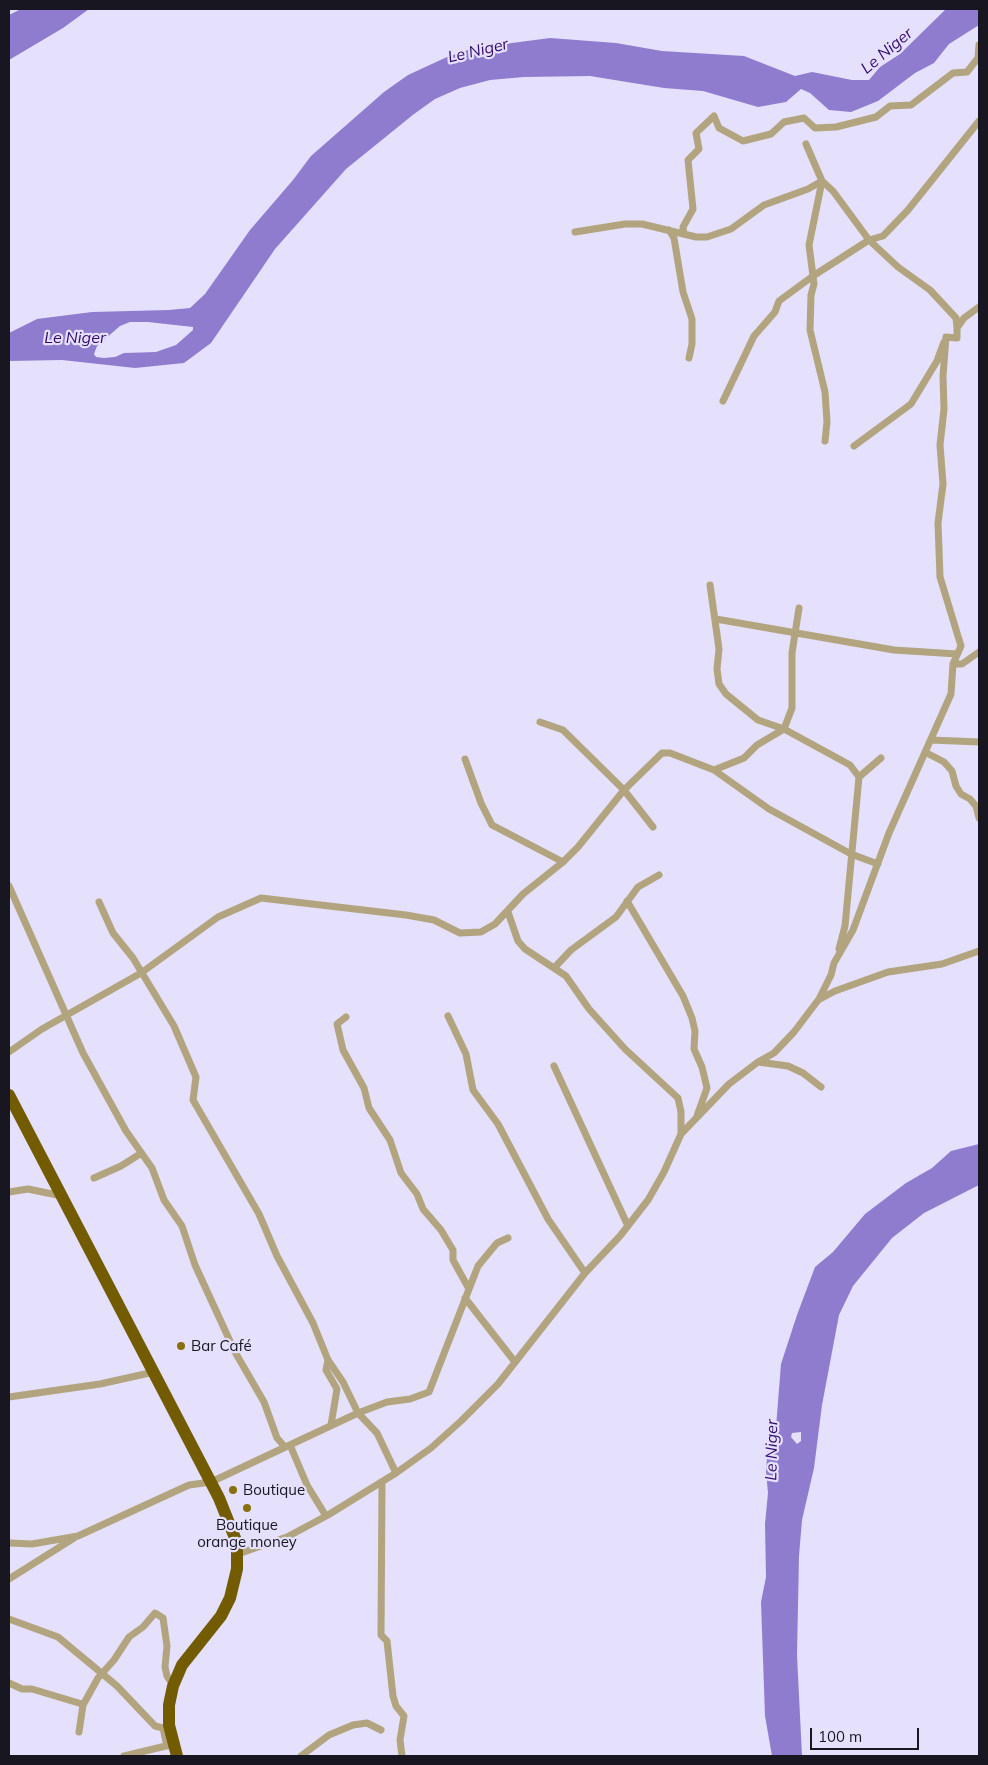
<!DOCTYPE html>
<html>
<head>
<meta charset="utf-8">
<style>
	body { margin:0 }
	#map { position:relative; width:988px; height:1765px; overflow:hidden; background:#e5e0fc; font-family:Mulish,sans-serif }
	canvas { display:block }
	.frame { position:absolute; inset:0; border:10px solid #181620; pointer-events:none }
	.scale { position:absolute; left:810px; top:1728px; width:109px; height:22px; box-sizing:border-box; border:2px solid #181620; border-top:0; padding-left:6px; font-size:15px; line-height:18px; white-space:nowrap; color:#181620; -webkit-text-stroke:4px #e5e0fc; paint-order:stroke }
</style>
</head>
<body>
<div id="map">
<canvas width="988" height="1765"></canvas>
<div class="frame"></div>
<div class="scale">100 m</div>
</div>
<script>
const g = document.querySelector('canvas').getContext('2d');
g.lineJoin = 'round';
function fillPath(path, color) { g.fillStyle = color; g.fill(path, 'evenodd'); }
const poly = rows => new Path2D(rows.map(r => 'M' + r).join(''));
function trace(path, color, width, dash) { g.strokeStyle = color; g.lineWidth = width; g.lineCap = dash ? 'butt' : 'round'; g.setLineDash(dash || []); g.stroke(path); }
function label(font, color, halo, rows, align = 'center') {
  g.font = font + ' Mulish,sans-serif'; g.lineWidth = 4.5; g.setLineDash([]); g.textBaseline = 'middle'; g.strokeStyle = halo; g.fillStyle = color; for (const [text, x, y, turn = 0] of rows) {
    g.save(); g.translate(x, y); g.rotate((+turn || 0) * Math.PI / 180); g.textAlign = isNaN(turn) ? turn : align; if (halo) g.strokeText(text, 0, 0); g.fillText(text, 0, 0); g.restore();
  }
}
fillPath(poly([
	[21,9,89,9,63,28,9,60,9,15],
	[946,9,979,9,979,25,949,44,934,63,915,73,878,101,851,112,829,110,810,93,801,89,786,102,758,107,703,91,664,88,590,76,524,77,490,80,460,88,435,99,414,114,346,169,275,249,211,343,184,363,135,368,62,360,9,361,9,333,37,319,92,312,169,310,190,308,205,294,250,230,293,180,311,156,384,92,408,75,447,57,474,48,550,38,616,43,662,51,744,56,795,76,812,72,852,80,869,80,880,67,900,54],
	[130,322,148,322,193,327,193,330,176,345,156,352,124,353,115,357,104,358,96,357,94,354,97,346,120,326],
	[979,1144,979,1185,924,1213,892,1238,853,1286,839,1315,822,1405,814,1468,802,1520,799,1556,797,1655,802,1756,772,1756,765,1716,761,1602,766,1577,765,1524,768,1493,766,1471,768,1445,776,1427,781,1364,797,1315,815,1267,833,1252,865,1214,906,1183,932,1168,951,1151],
	[801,1432,801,1441,797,1444,791,1437,792,1433]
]), '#907cce');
trace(poly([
	[806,144,822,181,809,245,814,284,811,295,810,330,825,392,827,422,825,441],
	[669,230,674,238,683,292,692,319,692,344,689,358],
	[575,232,625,224,642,224,696,237,707,237,731,229,764,205,808,189,822,181,833,191,869,240,898,267,930,290,956,318,957,328],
	[684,234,683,227,693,209,688,160,699,149,696,133,714,116,719,128,743,141,771,134,784,122,804,118,815,128,836,127,876,117,890,106,911,105,953,73,967,72,978,58,979,45],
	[723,401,754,336,775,312,779,301,813,276,869,240,883,236,908,210,979,121],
	[854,446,911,404,937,361,944,342],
	[710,585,719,649,717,669,719,684,726,694,758,720,784,729,850,765,859,777],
	[716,619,894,650,957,654],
	[953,664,962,664,979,652],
	[540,722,563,730,624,790,653,827],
	[931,740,979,742],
	[925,752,944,762,952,771,956,786,961,794,970,799,976,806,979,818],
	[465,759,481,803,492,825,563,862],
	[714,770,769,809,851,854,878,864],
	[9,886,83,1053,126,1131,152,1168,164,1200,182,1226,195,1265,235,1352,264,1402,277,1438,285,1447],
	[627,901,683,996,692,1018,695,1031,694,1049,702,1067,707,1088,697,1116],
	[99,902,113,933,133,958,174,1026,196,1077,193,1100,259,1214,277,1256,313,1323,328,1360,343,1382,358,1413,377,1433,396,1473],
	[508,912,518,941,525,949,566,976,589,1009,625,1049,678,1098,681,1112,681,1134],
	[839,949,845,926,859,777,881,758],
	[555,967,571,950,616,917,638,887,659,875],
	[820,999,835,991,888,972,942,964,979,951],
	[448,1016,466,1054,473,1090,498,1124,548,1219,585,1273],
	[346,1017,337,1024,343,1050,364,1088,369,1108,390,1140,401,1173,417,1194,423,1209,441,1230,453,1250,453,1260,469,1289],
	[9,1052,42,1029,141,973,218,917,261,898,406,915,434,920,460,933,481,932,495,924,523,894,563,862,578,847,624,790,662,753,670,753,714,770,744,758,757,745,784,729,792,708,792,653,799,608],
	[758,1062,788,1066,803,1073,821,1087],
	[554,1066,628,1226],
	[94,1178,121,1166,140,1154],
	[9,1192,28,1189,62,1196],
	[465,1298,515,1362],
	[328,1360,326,1370,337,1389,331,1425],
	[9,1397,100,1384,154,1372],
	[290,1445,307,1485,326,1516],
	[382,1482,381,1635,387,1641,393,1696,396,1706,404,1716,400,1740,402,1756],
	[9,1543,32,1544,78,1536,189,1485,211,1482,358,1413,387,1402,410,1399,429,1392,478,1266,497,1243,508,1238],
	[238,1554,287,1537,328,1515,396,1473,431,1448,461,1421,498,1384,585,1273,620,1236,648,1200,664,1172,681,1134,729,1084,758,1062,774,1053,794,1032,819,999,831,975,834,963,853,930,889,833,951,694,953,664,961,646,940,577,938,523,943,484,940,445,944,409,943,376,946,337,957,338,957,328,964,318,979,307],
	[9,1579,74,1538],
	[9,1619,58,1637,117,1686,155,1726,163,1728,167,1746],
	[9,1683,22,1689,32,1689,82,1704],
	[79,1732,83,1705,98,1678,114,1660,129,1637,143,1627,155,1613,163,1618,167,1646,165,1667,167,1676,173,1685],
	[124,1756,170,1745],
	[301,1756,329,1735,353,1725,367,1723,381,1730]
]), '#b1a47e', 7);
trace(poly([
	[9,1095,219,1498,237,1543,237,1569,230,1598,221,1616,182,1665,173,1686,169,1705,169,1725,177,1756]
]), '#725b01', 12);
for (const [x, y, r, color] of [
	[181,1346,5,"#896f10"],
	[233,1490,5,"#896f10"],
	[247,1508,5,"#896f10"]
]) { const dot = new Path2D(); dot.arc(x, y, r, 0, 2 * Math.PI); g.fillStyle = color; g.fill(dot); trace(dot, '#e5e0fc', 2); }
label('15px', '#181620', '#e5e0fc', [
	["Bar Café",191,1346],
	["Boutique",243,1490],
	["Boutique",247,1525,"center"],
	["orange money",247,1542,"center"]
], 'left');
label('italic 16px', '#35086e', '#e5e0fc', [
	["Le Niger",478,51,-13],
	["Le Niger",887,51,-40],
	["Le Niger",75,338],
	["Le Niger",772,1450,-89]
]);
</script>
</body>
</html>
